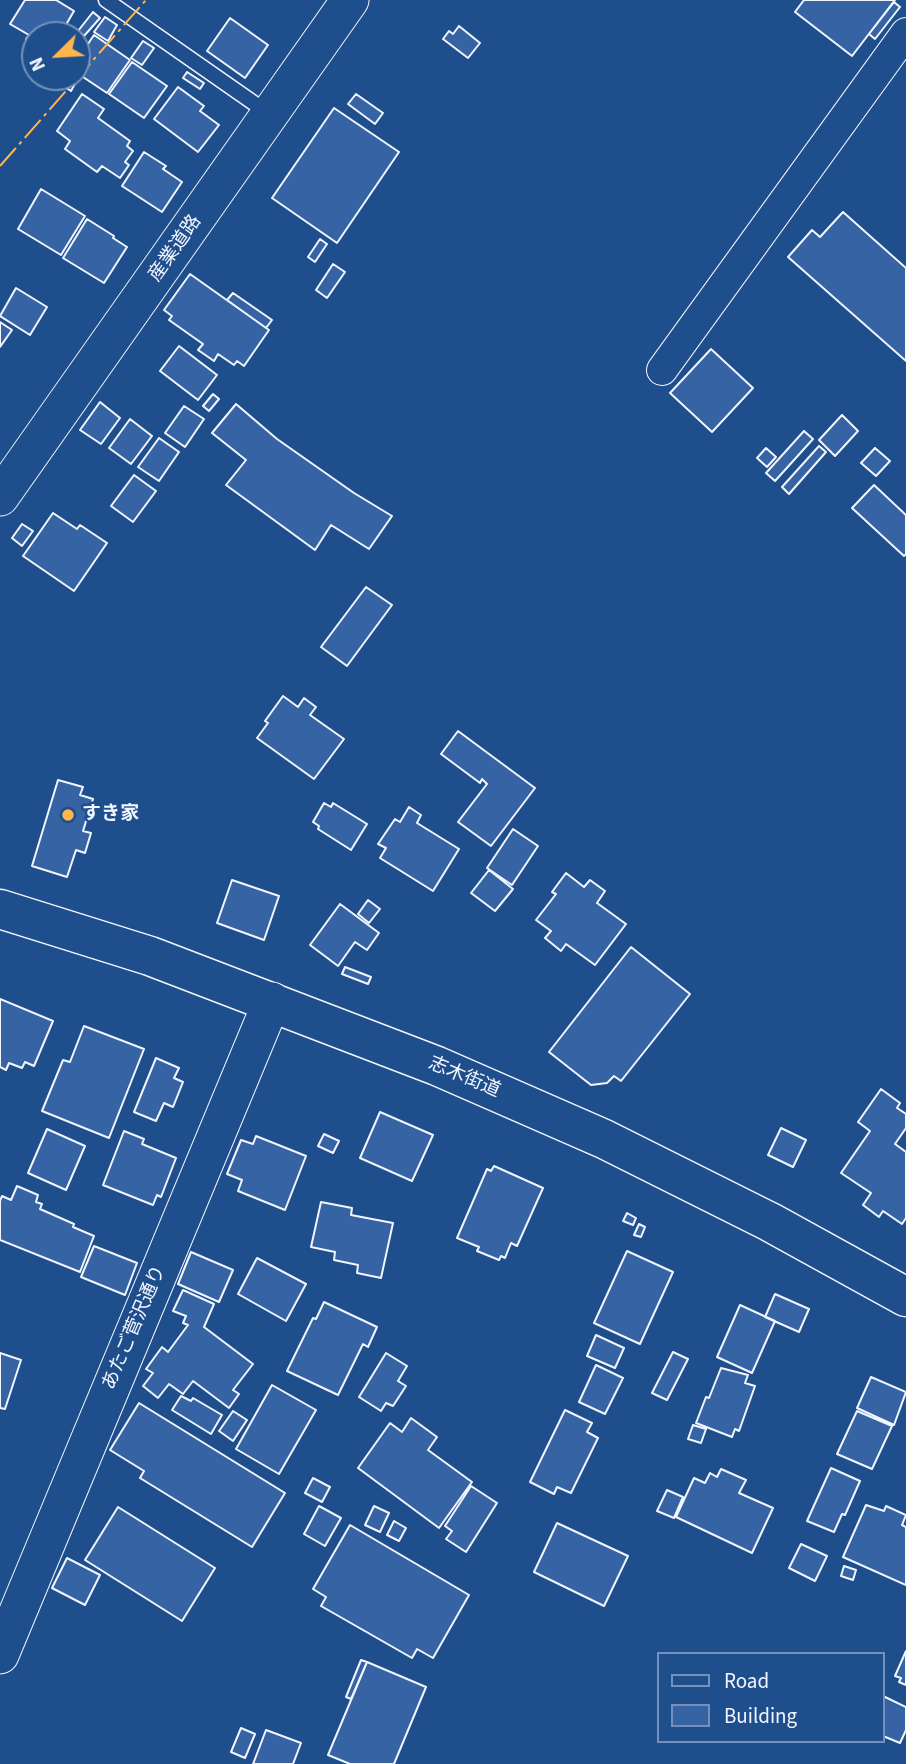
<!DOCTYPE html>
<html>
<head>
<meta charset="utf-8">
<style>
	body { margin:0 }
	#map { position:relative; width:906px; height:1764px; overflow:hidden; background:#1f4e8c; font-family:"Source Sans 3",sans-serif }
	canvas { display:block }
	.legend { position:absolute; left:657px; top:1652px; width:228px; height:91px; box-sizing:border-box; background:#1f4e8c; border:2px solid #7391ba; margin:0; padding:9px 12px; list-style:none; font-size:21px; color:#f2f6ff }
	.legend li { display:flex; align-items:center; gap:14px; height:35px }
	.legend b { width:35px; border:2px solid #7391ba }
	.north { position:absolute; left:21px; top:21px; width:70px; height:70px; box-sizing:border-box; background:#1f4e8c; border:2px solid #7391ba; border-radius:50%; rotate:246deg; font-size:19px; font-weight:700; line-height:28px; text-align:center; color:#f2f6ff }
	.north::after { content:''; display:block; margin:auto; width:24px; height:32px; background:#ffb74d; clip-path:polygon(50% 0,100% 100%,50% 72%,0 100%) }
</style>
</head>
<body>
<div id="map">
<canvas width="906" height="1764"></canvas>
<ul class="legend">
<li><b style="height:9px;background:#1f4e8c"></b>Road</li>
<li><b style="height:19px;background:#3563a3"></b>Building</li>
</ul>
<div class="north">N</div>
</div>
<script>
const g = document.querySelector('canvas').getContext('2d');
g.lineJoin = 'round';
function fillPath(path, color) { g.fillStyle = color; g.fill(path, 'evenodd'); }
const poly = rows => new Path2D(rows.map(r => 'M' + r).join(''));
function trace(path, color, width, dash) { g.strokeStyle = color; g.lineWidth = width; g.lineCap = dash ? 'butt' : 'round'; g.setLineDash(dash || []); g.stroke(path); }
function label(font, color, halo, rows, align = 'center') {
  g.font = font + ' "Source Sans 3","Noto Sans JP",sans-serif'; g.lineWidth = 5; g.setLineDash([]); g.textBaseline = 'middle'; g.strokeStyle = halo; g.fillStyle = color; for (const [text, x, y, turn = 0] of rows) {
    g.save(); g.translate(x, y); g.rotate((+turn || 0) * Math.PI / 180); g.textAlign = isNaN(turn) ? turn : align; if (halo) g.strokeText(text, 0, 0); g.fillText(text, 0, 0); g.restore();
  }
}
const building = poly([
	[25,0,56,0,74,11,60,35,35,35,35,44,26,39,29,35,10,24,25,0],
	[804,0,895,0,852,56,795,12,804,0],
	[894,2,900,7,875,39,869,34,894,2],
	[93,12,100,18,84,36,78,31,93,12],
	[105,17,117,25,108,41,94,32,105,17],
	[230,18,268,45,245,78,207,51,230,18],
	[459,26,480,43,468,58,443,39,449,31,453,34,459,26],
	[94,35,130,60,107,93,77,73,77,60,94,35],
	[143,41,154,48,142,65,131,58,143,41],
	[132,62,167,86,144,118,109,94,132,62],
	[187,72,204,83,200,89,183,78,187,72],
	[68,77,77,80,71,91,63,86,68,77],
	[178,87,204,106,200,111,219,125,198,152,154,119,178,87],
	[82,94,104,109,98,118,130,141,127,146,133,151,125,162,129,165,120,178,102,166,97,172,65,149,70,141,57,131,82,94],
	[356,94,383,113,375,124,348,104,356,94],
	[334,108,399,152,337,243,272,198,334,108],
	[144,152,166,166,163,169,182,182,162,212,122,186,144,152],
	[41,189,85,216,61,255,18,229,41,189],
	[843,212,906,268,906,361,788,257,812,230,820,237,843,212],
	[87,219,114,236,113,238,127,247,104,283,63,258,87,219],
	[320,239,327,244,315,262,308,257,320,239],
	[333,264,345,272,327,298,316,290,333,264],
	[190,274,269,330,244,366,237,361,234,365,218,354,214,361,198,350,203,344,169,320,172,316,164,310,190,274],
	[16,288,47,307,30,335,0,316,16,288],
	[233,293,272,320,266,328,227,300,233,293],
	[0,322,12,330,0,347,0,322],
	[179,346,217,375,198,400,160,371,179,346],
	[711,349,753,388,712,432,670,393,711,349],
	[213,394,219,399,209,411,203,406,213,394],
	[100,402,120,418,101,444,80,430,100,402],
	[236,404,277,439,354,493,392,516,369,549,331,525,315,550,226,485,246,460,212,433,236,404],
	[184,406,204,419,185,447,165,433,184,406],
	[842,415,858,431,835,456,819,440,842,415],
	[130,419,152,436,131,464,109,448,130,419],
	[804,431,813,439,775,481,766,473,804,431],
	[159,438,179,452,159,481,138,467,159,438],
	[819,446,826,452,789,494,782,487,819,446],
	[766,448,776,457,767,467,757,458,766,448],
	[875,448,890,461,876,476,861,463,875,448],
	[134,475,156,491,133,522,111,506,134,475],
	[874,485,906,515,906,554,904,556,852,508,874,485],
	[53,513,77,529,80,525,107,543,74,591,23,556,53,513],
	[22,524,33,531,22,546,12,538,22,524],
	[366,587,392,605,347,666,321,647,366,587],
	[283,696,298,707,304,698,316,707,310,715,344,739,314,779,257,738,268,723,265,721,283,696],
	[458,731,535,788,491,846,458,822,487,784,482,779,480,783,441,754,458,731],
	[58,780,83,787,80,795,93,799,83,831,91,833,85,853,76,850,67,877,32,866,58,780],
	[324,803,331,807,333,803,367,824,351,850,318,829,319,826,313,822,324,803],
	[409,807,421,815,417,823,459,849,433,891,380,858,386,848,378,844,395,819,400,822,409,807],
	[513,829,538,846,512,885,487,868,513,829],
	[489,870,513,889,495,911,471,893,489,870],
	[566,873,584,887,590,880,605,891,597,903,626,924,595,965,566,944,561,951,545,938,551,931,536,920,556,894,552,892,566,873],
	[232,880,279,896,264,940,217,923,232,880],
	[368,900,380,909,369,923,358,914,368,900],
	[340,904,379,933,367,950,355,942,338,966,310,945,340,904],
	[631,947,690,994,621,1081,614,1076,607,1083,591,1085,549,1052,631,947],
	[345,967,371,977,368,984,342,974,345,967],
	[0,999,53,1021,34,1066,25,1062,22,1068,9,1063,6,1070,0,1067,0,999],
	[84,1026,144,1049,109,1138,42,1111,63,1060,70,1062,84,1026],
	[156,1058,179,1068,174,1078,183,1082,173,1107,164,1103,156,1121,134,1112,156,1058],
	[881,1089,900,1103,897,1108,906,1114,906,1128,895,1144,906,1152,906,1218,902,1224,883,1211,879,1217,863,1205,871,1193,841,1173,870,1131,858,1122,881,1089],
	[380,1112,433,1135,412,1181,360,1158,380,1112],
	[781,1128,806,1140,793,1167,768,1155,781,1128],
	[47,1129,85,1146,66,1190,28,1173,47,1129],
	[124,1131,144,1139,142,1144,176,1158,161,1197,157,1195,153,1205,103,1185,124,1131],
	[324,1134,339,1141,333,1153,318,1146,324,1134],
	[256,1136,306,1156,285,1210,238,1191,242,1180,227,1174,241,1140,253,1144,256,1136],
	[494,1166,543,1188,517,1246,511,1243,505,1258,501,1256,499,1260,477,1251,479,1247,457,1238,487,1169,491,1171,494,1166],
	[17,1186,38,1195,36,1202,42,1204,40,1209,74,1224,73,1227,94,1236,80,1272,0,1240,0,1201,2,1196,11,1200,17,1186],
	[321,1202,352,1208,351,1215,393,1223,381,1278,357,1273,358,1265,334,1260,335,1252,311,1247,321,1202],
	[627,1213,636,1218,633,1225,623,1221,627,1213],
	[639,1224,645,1227,641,1237,634,1235,639,1224],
	[94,1246,137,1263,125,1295,81,1277,94,1246],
	[627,1251,673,1272,640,1344,594,1323,627,1251],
	[191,1252,233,1270,219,1302,178,1284,191,1252],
	[257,1258,306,1284,286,1321,238,1294,257,1258],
	[183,1290,214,1304,204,1327,253,1364,233,1390,239,1394,229,1408,193,1381,183,1394,169,1384,158,1398,143,1386,153,1373,146,1369,162,1347,168,1352,188,1325,183,1323,186,1316,173,1311,183,1290],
	[775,1294,809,1309,799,1332,765,1317,775,1294],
	[324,1302,377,1327,368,1347,363,1344,338,1395,287,1371,313,1318,316,1319,324,1302],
	[740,1305,775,1321,752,1373,717,1357,740,1305],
	[596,1335,624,1348,615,1368,587,1356,596,1335],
	[673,1352,688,1359,667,1400,652,1393,673,1352],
	[0,1353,21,1360,5,1409,0,1408,0,1353],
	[386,1353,407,1366,398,1381,406,1386,393,1406,386,1403,381,1411,359,1397,386,1353],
	[596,1365,623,1378,605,1414,579,1402,596,1365],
	[721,1368,748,1375,745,1383,755,1386,739,1431,735,1429,732,1437,696,1423,706,1397,709,1398,721,1368],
	[871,1377,906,1392,894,1425,857,1408,871,1377],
	[272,1385,316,1410,279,1474,236,1449,272,1385],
	[181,1396,191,1401,193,1398,222,1415,211,1434,172,1410,181,1396],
	[139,1403,285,1493,252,1547,140,1478,144,1471,110,1450,139,1403],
	[565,1410,592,1423,587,1432,598,1438,571,1493,557,1487,554,1494,530,1482,565,1410],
	[233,1411,247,1420,233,1441,219,1431,233,1411],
	[857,1411,892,1426,872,1469,837,1454,857,1411],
	[411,1418,437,1437,428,1450,472,1482,439,1528,358,1468,390,1423,402,1432,411,1418],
	[693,1425,706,1429,701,1443,688,1439,693,1425],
	[831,1468,860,1481,845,1515,842,1514,834,1532,807,1521,831,1468],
	[721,1469,746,1480,739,1493,773,1508,752,1553,676,1517,694,1478,705,1483,710,1473,717,1477,721,1469],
	[313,1478,330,1487,322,1502,305,1493,313,1478],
	[471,1486,497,1503,466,1552,446,1539,452,1531,445,1526,471,1486],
	[667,1490,683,1497,674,1518,657,1511,667,1490],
	[866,1505,884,1511,886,1506,906,1515,902,1525,906,1527,906,1585,843,1557,866,1505],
	[319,1506,341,1518,325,1546,304,1534,319,1506],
	[374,1506,389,1513,380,1532,365,1525,374,1506],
	[118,1507,215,1568,182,1621,85,1560,118,1507],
	[394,1521,406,1528,399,1541,387,1535,394,1521],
	[557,1523,628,1556,604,1606,534,1572,557,1523],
	[350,1525,469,1595,433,1658,417,1649,412,1658,321,1606,326,1597,313,1589,350,1525],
	[801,1544,827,1556,815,1581,789,1568,801,1544],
	[67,1558,100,1575,85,1605,52,1588,67,1558],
	[844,1566,856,1570,853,1580,841,1576,844,1566],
	[906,1651,906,1685,899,1682,901,1678,895,1676,906,1651],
	[361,1660,367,1662,351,1699,346,1697,361,1660],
	[367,1662,426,1687,394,1764,350,1764,328,1755,367,1662],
	[883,1696,906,1707,906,1730,900,1743,883,1736,883,1696],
	[241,1728,255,1734,245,1758,231,1752,241,1728],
	[266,1730,301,1743,293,1764,253,1764,266,1730]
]);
fillPath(building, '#3563a3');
trace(building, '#f2f6ff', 2);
const service = poly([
	[106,0,268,113]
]);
const minor = poly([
	[662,370,906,33]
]);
const tertiary = poly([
	[0,497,350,0],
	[0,1655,272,1001]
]);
const primary = poly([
	[0,909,150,956,437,1066,604,1139,770,1222,906,1297]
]);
trace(service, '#f2f6ff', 17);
trace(minor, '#f2f6ff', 32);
trace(tertiary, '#f2f6ff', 39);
trace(primary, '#f2f6ff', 41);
trace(service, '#1f4e8c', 14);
trace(minor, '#1f4e8c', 30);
trace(tertiary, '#1f4e8c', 37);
trace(primary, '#1f4e8c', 38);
trace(poly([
	[0,166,146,0]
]), '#ffb74d', 2, [24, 5, 3.5, 5]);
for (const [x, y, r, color] of [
	[68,815,7,"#ffb74d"]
]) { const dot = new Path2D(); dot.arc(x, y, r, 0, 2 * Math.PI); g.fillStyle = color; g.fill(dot); trace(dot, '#1f4e8c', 2.5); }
label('19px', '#f2f6ff', '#1f4e8c', [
	["産業道路",176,249,-55],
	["志木街道",464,1078,23],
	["あたご菅沢通り",135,1328,-67]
]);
label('bold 19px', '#f2f6ff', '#1f4e8c', [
	["すき家",82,815]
], 'left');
</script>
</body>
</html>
